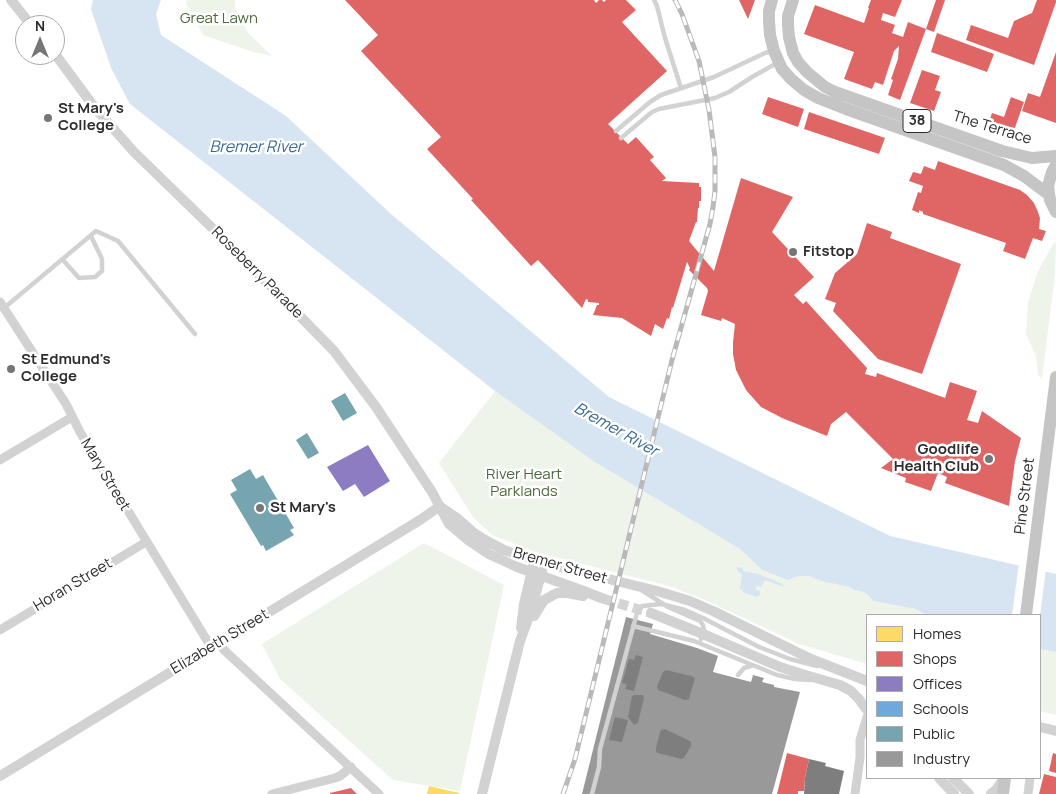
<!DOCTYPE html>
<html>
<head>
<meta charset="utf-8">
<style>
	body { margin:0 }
	#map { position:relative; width:1056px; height:794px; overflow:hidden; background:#fff; font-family:Manrope,sans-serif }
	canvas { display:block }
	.legend { position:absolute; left:866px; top:614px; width:175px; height:165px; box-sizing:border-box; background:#fff; border:1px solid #ababab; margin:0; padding:6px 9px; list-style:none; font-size:15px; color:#2d2d2d }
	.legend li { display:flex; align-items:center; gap:10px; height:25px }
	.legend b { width:25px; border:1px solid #ababab }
	.north { position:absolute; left:15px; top:15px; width:50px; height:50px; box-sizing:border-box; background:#fff; border:1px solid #ababab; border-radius:50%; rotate:0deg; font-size:14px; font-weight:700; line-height:20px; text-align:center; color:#2d2d2d }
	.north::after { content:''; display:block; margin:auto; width:18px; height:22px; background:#767676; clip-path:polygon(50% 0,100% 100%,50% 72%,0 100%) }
</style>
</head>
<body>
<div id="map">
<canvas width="1056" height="794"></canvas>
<ul class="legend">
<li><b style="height:14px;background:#ffd966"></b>Homes</li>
<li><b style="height:14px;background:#e06666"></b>Shops</li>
<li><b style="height:14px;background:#8e7cc3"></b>Offices</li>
<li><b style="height:14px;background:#6fa8dc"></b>Schools</li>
<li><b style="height:14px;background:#76a5af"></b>Public</li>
<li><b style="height:14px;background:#999"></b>Industry</li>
</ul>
<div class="north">N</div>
</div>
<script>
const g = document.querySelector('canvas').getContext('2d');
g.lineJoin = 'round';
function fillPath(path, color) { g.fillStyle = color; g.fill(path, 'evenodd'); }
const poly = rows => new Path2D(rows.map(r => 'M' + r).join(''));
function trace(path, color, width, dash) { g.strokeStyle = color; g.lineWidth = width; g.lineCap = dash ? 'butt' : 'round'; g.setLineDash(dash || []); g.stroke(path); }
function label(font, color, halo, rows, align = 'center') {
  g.font = font + ' Manrope,sans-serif'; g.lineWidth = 5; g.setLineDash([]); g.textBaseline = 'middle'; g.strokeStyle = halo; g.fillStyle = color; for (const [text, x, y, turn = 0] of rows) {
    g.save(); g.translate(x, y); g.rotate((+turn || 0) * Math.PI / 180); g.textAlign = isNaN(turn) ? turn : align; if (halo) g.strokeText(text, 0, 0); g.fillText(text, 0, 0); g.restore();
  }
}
fillPath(poly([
	[187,0,235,0,235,8,248,33,272,56,253,52,203,35,186,3],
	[1055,241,1056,245,1055,275,1042,379,1038,375,1036,356,1026,334,1028,302,1038,271],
	[495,391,622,478,740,549,762,570,788,580,799,576,809,576,821,581,849,587,854,590,863,592,867,594,873,601,915,609,927,615,867,615,867,664,799,644,705,600,669,586,535,552,492,535,473,517,439,463],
	[424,543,504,585,460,791,393,780,280,679,262,644],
	[1040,649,1056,652,1056,715,1040,711]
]), '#eff4eb');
fillPath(poly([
	[93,0,161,0,156,14,161,35,286,116,391,214,609,397,890,536,1056,574,1056,652,1040,649,1040,615,927,615,915,609,873,601,867,594,863,592,854,590,849,587,821,581,809,576,799,576,788,580,762,570,740,549,595,462,495,391,130,104,111,68,91,9],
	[737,567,743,568,743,571,758,574,783,584,784,587,765,580,764,582,761,587,756,586,756,590,760,591,760,595,756,597,743,592,743,590,740,589,742,574,737,571,738,570,737,570]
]), '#d7e5f2');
fillPath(poly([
	[1019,563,1046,569,1040,616,1012,615]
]), '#fff');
fillPath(poly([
	[429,786,459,793,459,794,427,794]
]), '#ffd966');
fillPath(poly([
	[345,0,594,0,596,3,599,0,602,0,604,2,606,0,626,0,636,10,622,22,667,71,608,124,628,144,636,137,654,157,650,160,666,178,662,181,699,183,699,187,701,187,701,201,699,201,699,208,698,208,697,222,696,222,689,241,714,271,741,178,793,197,772,232,814,277,794,295,803,304,806,301,867,368,865,374,876,377,877,373,945,398,950,382,977,391,967,420,978,423,982,411,1021,438,1015,461,1009,506,945,483,947,477,938,473,931,491,905,482,906,478,881,468,893,459,846,412,831,424,827,436,782,418,761,407,746,390,736,370,733,354,733,342,735,324,722,318,721,321,701,315,708,291,707,288,689,270,690,268,687,262,673,308,672,307,669,319,667,318,663,329,655,324,651,336,622,318,593,315,597,305,599,305,599,303,588,302,588,300,586,299,582,308,538,260,531,266,471,200,473,199,427,149,441,137,361,51,378,35],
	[739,0,755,0,748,19],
	[871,0,902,0,895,17,883,13,881,20,895,25,892,33,903,37,908,22,926,29,900,100,888,95,893,80,891,79,898,59,899,46,894,51,883,85,875,82,872,89,844,79,854,52,804,34,815,5,864,23,869,8,868,8],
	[936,0,945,0,934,32,926,29],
	[1037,0,1056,0,1056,2,1034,65,966,40,971,25,1008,38,1014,21,1032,13],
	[937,33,994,54,987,72,931,52],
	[1056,52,1056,123,1022,111,1028,93,1040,97],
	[922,70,940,76,935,90,941,92,934,111,910,103],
	[768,97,804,109,798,127,762,114],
	[1011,97,1024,102,1011,139,986,130,992,113,1004,117],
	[809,112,885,138,879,154,804,129],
	[938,161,1020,190,1027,195,1034,203,1038,212,1040,218,1039,229,1046,231,1042,241,1033,238,1025,259,1003,251,1006,243,923,214,923,212,919,210,919,213,912,210,918,192,921,193,923,186,909,181,913,172,921,174,924,166,935,170],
	[867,223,892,232,890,238,961,264,922,374,878,359,833,311,836,303,825,299,835,273,857,254],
	[787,753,809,759,805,778,804,791,798,791,798,794,777,794],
	[1053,753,1056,754,1056,773,1049,771],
	[1044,774,1056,777,1056,794,1039,794],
	[351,788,357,794,330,794,330,793]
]), '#e06666');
fillPath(poly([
	[368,445,390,481,364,497,355,484,343,491,327,467]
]), '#8e7cc3');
fillPath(poly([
	[619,755,654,763,660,769,670,771,676,768,698,768,698,769,691,794,609,794]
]), '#6fa8dc');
fillPath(poly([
	[345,393,357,413,343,421,331,401],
	[307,433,319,453,308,459,296,440],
	[250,469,256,479,263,475,294,528,290,530,294,535,266,551,263,545,261,546,230,494,237,490,231,480],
	[741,709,790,720,771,794,721,794]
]), '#76a5af');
fillPath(poly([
	[626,617,653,624,650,634,697,648,718,656,713,672,751,682,753,675,764,678,762,682,774,685,774,687,800,692,772,794,582,794]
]), '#999');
fillPath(poly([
	[636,655,643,657,634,691,625,689,627,684,622,683,629,659,634,660],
	[666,670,691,676,695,678,689,699,685,700,658,690,657,686,663,672],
	[634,695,643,695,644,698,638,723,634,725,628,717,632,696],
	[615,717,628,720,622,742,609,740],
	[665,729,688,740,691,742,691,746,684,758,681,759,658,753,656,752,656,748,660,732,661,730],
	[809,759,826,763,825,766,844,771,839,794,804,794,805,778]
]), '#7e7e7e');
trace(poly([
	[604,599,651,613]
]), '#d5d5d5', 10, [10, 5]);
trace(poly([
	[654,0,657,6,665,38,681,88],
	[616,131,650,102,661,95,714,77,765,53,772,51],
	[621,138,652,112,659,109,715,98,729,92,752,77,777,63],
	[63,260,79,278,95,277,102,271,102,259,91,236],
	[4,308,96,231,118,241,195,334],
	[643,591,668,607,700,621,703,625,704,630,701,639],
	[633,626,694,641,777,675,795,679,810,680],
	[738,675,744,668,751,666],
	[592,794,599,767,600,749,637,613,642,606,661,604,685,610,703,618,759,647,790,659,817,666]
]), '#d2d2d2', 4.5);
trace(poly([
	[0,302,66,404,80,432,211,647],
	[0,460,72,417],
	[0,630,146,542],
	[219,643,224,650,379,794],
	[272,794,335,778,340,776,351,767],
	[855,794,860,757,860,740,867,717],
	[1028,794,1030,778]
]), '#d2d2d2', 9);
trace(poly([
	[11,0,31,25],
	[55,54,95,108,134,152,238,253,334,351,376,407,432,492,449,524,468,540,489,554,517,567,581,590,604,599],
	[441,507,457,518,474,533,485,540,504,550,544,563,657,591,690,601,713,611,811,659,867,681],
	[651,613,703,634,780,667,802,674,840,685,851,691,858,698,867,710],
	[534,616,544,600,557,593,567,593,583,596],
	[521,628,524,604,533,566],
	[1040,727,1056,731],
	[0,776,420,520,440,506],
	[939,778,954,794],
	[953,778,969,794],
	[482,794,520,641,531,611,542,571],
	[991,794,996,790,1004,778]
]), '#d2d2d2', 10);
trace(poly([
	[772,0,769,11,769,21,770,35,774,51,782,69,791,79,804,90,818,98,846,109,1004,165,1024,176,1048,194],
	[793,0,788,16,788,25,789,37,793,53,798,62,807,72,825,87,835,92,1002,151,1032,158,1056,156],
	[1056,165,1052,172,1048,186,1050,200,1056,212],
	[1026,615,1056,377],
	[1003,794,1005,778]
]), '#c5c5c5', 12);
const rail = poly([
	[563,794,575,759,672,360,710,224,713,207,715,191,715,157,709,110,699,61,682,14,675,0]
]);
trace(rail, '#b9b9b9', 5);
trace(rail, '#fff', 3, [9]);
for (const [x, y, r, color] of [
	[48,118,5,"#767676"],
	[793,252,5,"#767676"],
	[11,369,5,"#767676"],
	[989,459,5,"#767676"],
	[260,508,5,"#767676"]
]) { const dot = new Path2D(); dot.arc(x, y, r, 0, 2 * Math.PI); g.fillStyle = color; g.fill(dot); trace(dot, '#fff', 2); }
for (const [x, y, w] of [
	[917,121,28]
]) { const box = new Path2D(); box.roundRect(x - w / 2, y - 11.5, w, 23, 4); g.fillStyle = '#fff'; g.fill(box); trace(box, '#2d2d2d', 1); }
label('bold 14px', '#2d2d2d', null, [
	["38",917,121]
]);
label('15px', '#4d6a3a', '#fff', [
	["Great Lawn",219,19],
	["River Heart",524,475],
	["Parklands",524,492]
]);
label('bold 15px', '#2d2d2d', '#fff', [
	["St Mary's",58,109],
	["College",58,126],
	["Fitstop",803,252],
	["St Edmund's",21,360],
	["College",21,377],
	["Goodlife",979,450,"right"],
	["Health Club",979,467,"right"],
	["St Mary's",270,508]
], 'left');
label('15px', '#2d2d2d', '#fff', [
	["The Terrace",992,128,17],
	["Roseberry Parade",257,273,45],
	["Mary Street",105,475,59],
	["Pine Street",1025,496,-83],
	["Bremer Street",560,566,16],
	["Horan Street",73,585,-31],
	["Elizabeth Street",220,642,-31]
]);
label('italic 16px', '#3a6991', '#fff', [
	["Bremer River",256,148],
	["Bremer River",616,430,29]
]);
</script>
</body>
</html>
